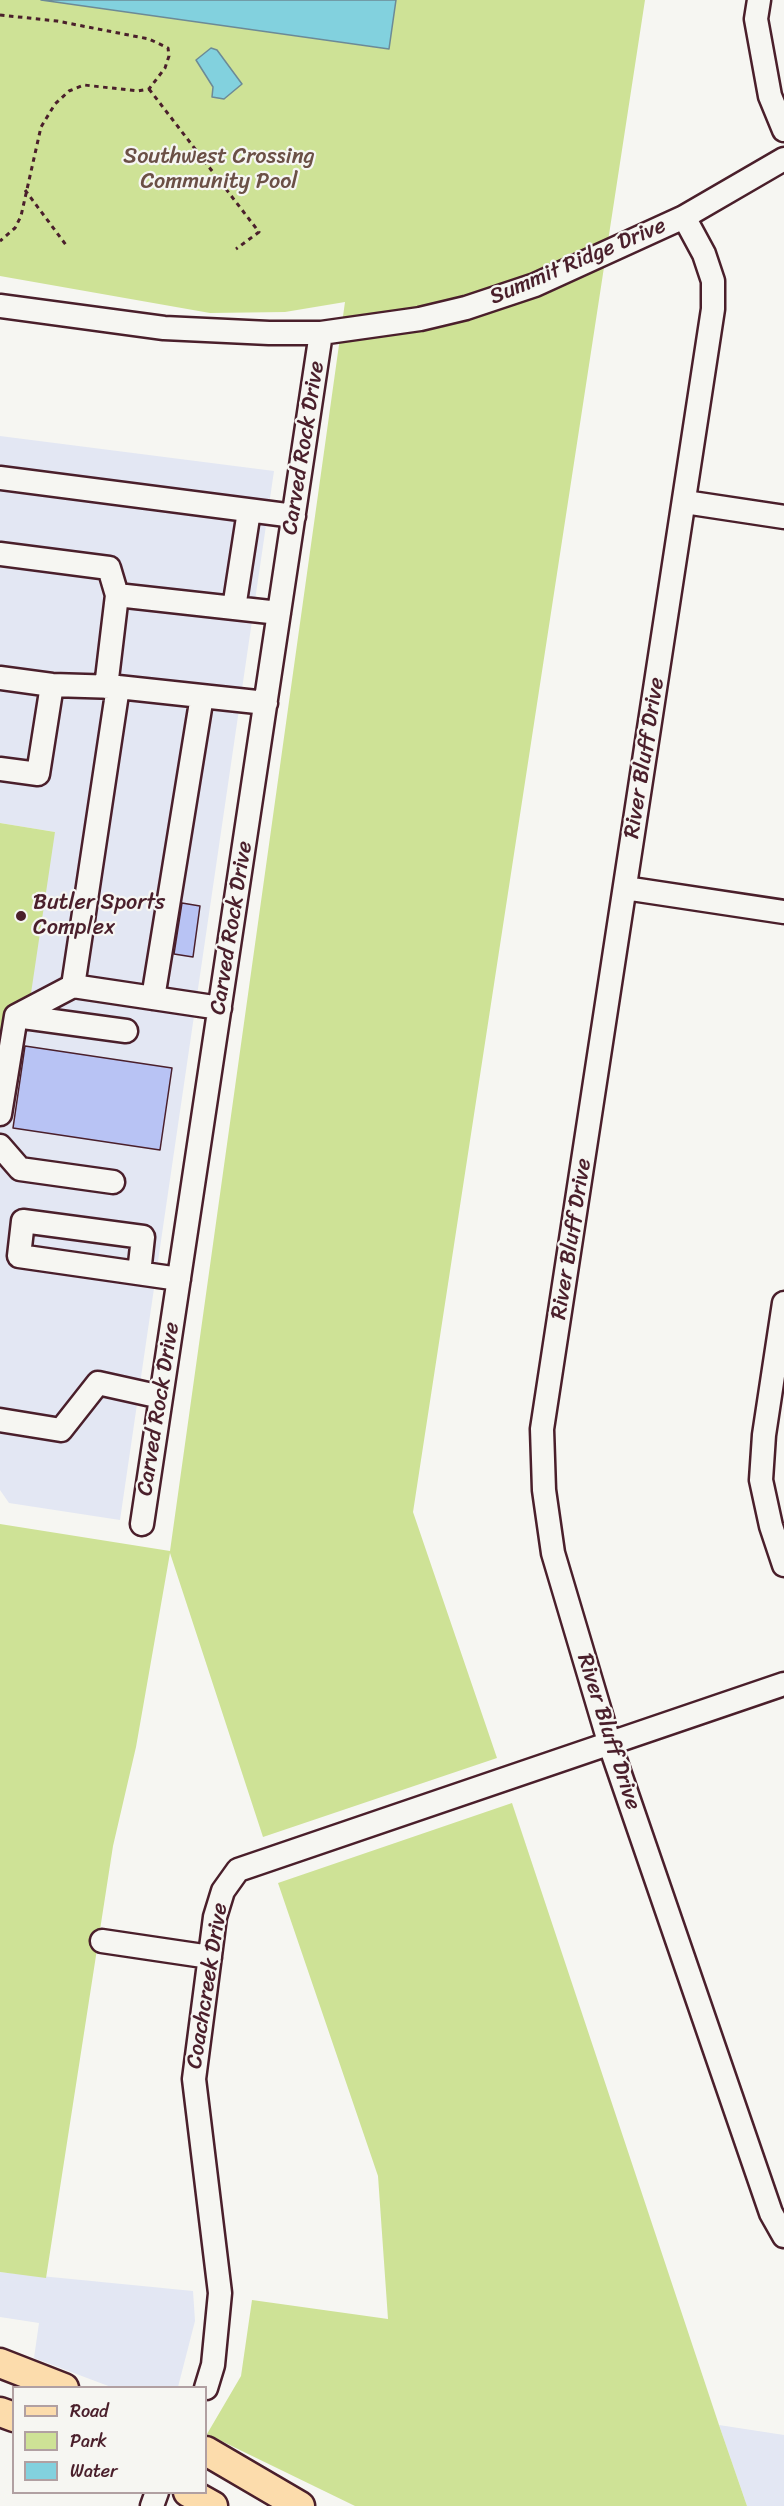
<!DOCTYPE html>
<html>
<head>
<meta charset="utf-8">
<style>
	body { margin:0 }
	#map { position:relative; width:784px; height:2506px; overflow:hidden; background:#f6f6f2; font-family:Sriracha,sans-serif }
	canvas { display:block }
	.legend { position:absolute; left:12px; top:2386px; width:195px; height:108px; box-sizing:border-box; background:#f6f6f2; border:2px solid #b1a0a2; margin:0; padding:8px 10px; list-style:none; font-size:18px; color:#4a1f2b }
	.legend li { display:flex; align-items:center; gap:12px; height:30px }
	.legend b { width:30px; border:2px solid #b1a0a2 }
</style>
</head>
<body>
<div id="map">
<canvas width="784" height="2506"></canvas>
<ul class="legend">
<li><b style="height:8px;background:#fcdcac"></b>Road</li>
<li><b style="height:16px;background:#cee296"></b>Park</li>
<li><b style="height:16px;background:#82d1de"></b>Water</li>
</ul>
</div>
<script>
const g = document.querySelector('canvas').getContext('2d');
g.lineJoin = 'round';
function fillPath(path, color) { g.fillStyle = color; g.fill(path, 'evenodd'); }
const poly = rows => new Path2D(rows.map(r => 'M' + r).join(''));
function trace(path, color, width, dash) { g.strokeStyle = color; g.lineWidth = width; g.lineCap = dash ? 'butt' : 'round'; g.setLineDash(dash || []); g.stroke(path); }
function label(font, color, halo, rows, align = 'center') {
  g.font = font + ' Sriracha,sans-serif'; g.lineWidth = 4.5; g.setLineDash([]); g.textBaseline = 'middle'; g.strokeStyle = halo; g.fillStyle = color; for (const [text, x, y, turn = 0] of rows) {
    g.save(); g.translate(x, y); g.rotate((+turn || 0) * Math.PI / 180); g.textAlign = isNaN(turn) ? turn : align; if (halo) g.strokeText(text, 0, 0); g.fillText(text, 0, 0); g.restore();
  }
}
fillPath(poly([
	[0,436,274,471,120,1520,9,1503,0,1490,0,1044,6,1007,55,832,0,823],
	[0,2272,193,2291,195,2321,178,2387,111,2387,34,2358,39,2323,0,2317],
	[719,2425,784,2435,784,2506,747,2506]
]), '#e3e7f3');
fillPath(poly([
	[0,0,41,0,388,49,396,0,645,0,413,1512,497,1758,263,1837,170,1553,136,1747,113,1846,46,2278,0,2272,0,1524,170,1551,345,302,285,312,210,313,0,276],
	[0,823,55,832,30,1000,6,1007,0,1044],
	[512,1803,719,2425,747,2506,355,2506,207,2434,241,2376,252,2300,388,2319,378,2176,278,1883]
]), '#cee296');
const water = poly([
	[41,0,396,0,389,49,41,0],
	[211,48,217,50,242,84,224,99,212,97,213,87,196,60,211,48]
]);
fillPath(water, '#82d1de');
trace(water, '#6c8a96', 1.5);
const building = poly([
	[182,903,200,906,193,957,174,954,182,903],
	[25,1046,172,1068,160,1150,13,1128,25,1046]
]);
fillPath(building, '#b8c3f4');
trace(building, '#4a1f2b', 1.5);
const minor = poly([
	[759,0,756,19,770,96,784,130],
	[684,217,704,254,713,281,713,309,542,1429,544,1490,553,1553,610,1745,771,2213,784,2236],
	[0,306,164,328,269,333,321,333,420,319,466,308,535,285,684,217,784,159],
	[0,478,294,516],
	[685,502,784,517],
	[0,554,109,568,117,595],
	[234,608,249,511],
	[0,678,52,685,118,687,266,703],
	[106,687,117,595,279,613],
	[0,769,38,774,52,685],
	[625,888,784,912],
	[73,986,118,687],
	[153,998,202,696],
	[16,1016,126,1031],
	[0,1114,16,1016,73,986,220,1008],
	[0,1146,20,1169,113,1182],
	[139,1273,143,1237,23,1221,19,1256,179,1279],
	[784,1303,764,1435,761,1480,771,1526,784,1565],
	[0,1420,61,1430,98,1383,161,1397],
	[142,1524,321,333],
	[102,1941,210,1957],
	[206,2388,213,2365,220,2293,194,2079,215,1917,223,1891,238,1870,784,1684],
	[152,2506,157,2492]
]);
const major = poly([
	[0,2363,64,2388],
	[0,2412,14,2417],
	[206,2451,300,2506],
	[188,2492,213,2506]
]);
trace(minor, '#4a1f2b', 27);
trace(major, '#4a1f2b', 33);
trace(poly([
	[0,15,57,21,149,39,168,48,169,56,165,68,149,89,138,91,84,85,69,91,55,104,41,127,21,216,15,228,0,241],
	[149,89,259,232,236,249],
	[25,190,66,245]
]), '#4a1f2b', 3, [4.5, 4.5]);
trace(minor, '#f6f6f2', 22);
trace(major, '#fcdcac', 28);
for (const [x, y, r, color] of [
	[21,916,6,"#4a1f2b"]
]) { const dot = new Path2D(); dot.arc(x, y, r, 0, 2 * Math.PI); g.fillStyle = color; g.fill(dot); trace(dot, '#f6f6f2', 2); }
label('22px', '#6b5046', '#f6f6f2', [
	["Southwest Crossing",219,157],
	["Community Pool",219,182]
]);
label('22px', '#4a1f2b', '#f6f6f2', [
	["Summit Ridge Drive",578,262,-23],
	["Carved Rock Drive",304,448,-81],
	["River Bluff Drive",645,758,-81],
	["Carved Rock Drive",232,928,-81],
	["River Bluff Drive",572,1239,-81],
	["Carved Rock Drive",159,1409,-81],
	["River Bluff Drive",608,1732,72],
	["Coachcreek Drive",208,1986,-81]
]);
label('22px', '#4a1f2b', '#f6f6f2', [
	["Butler Sports",33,903],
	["Complex",33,928]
], 'left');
</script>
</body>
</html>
